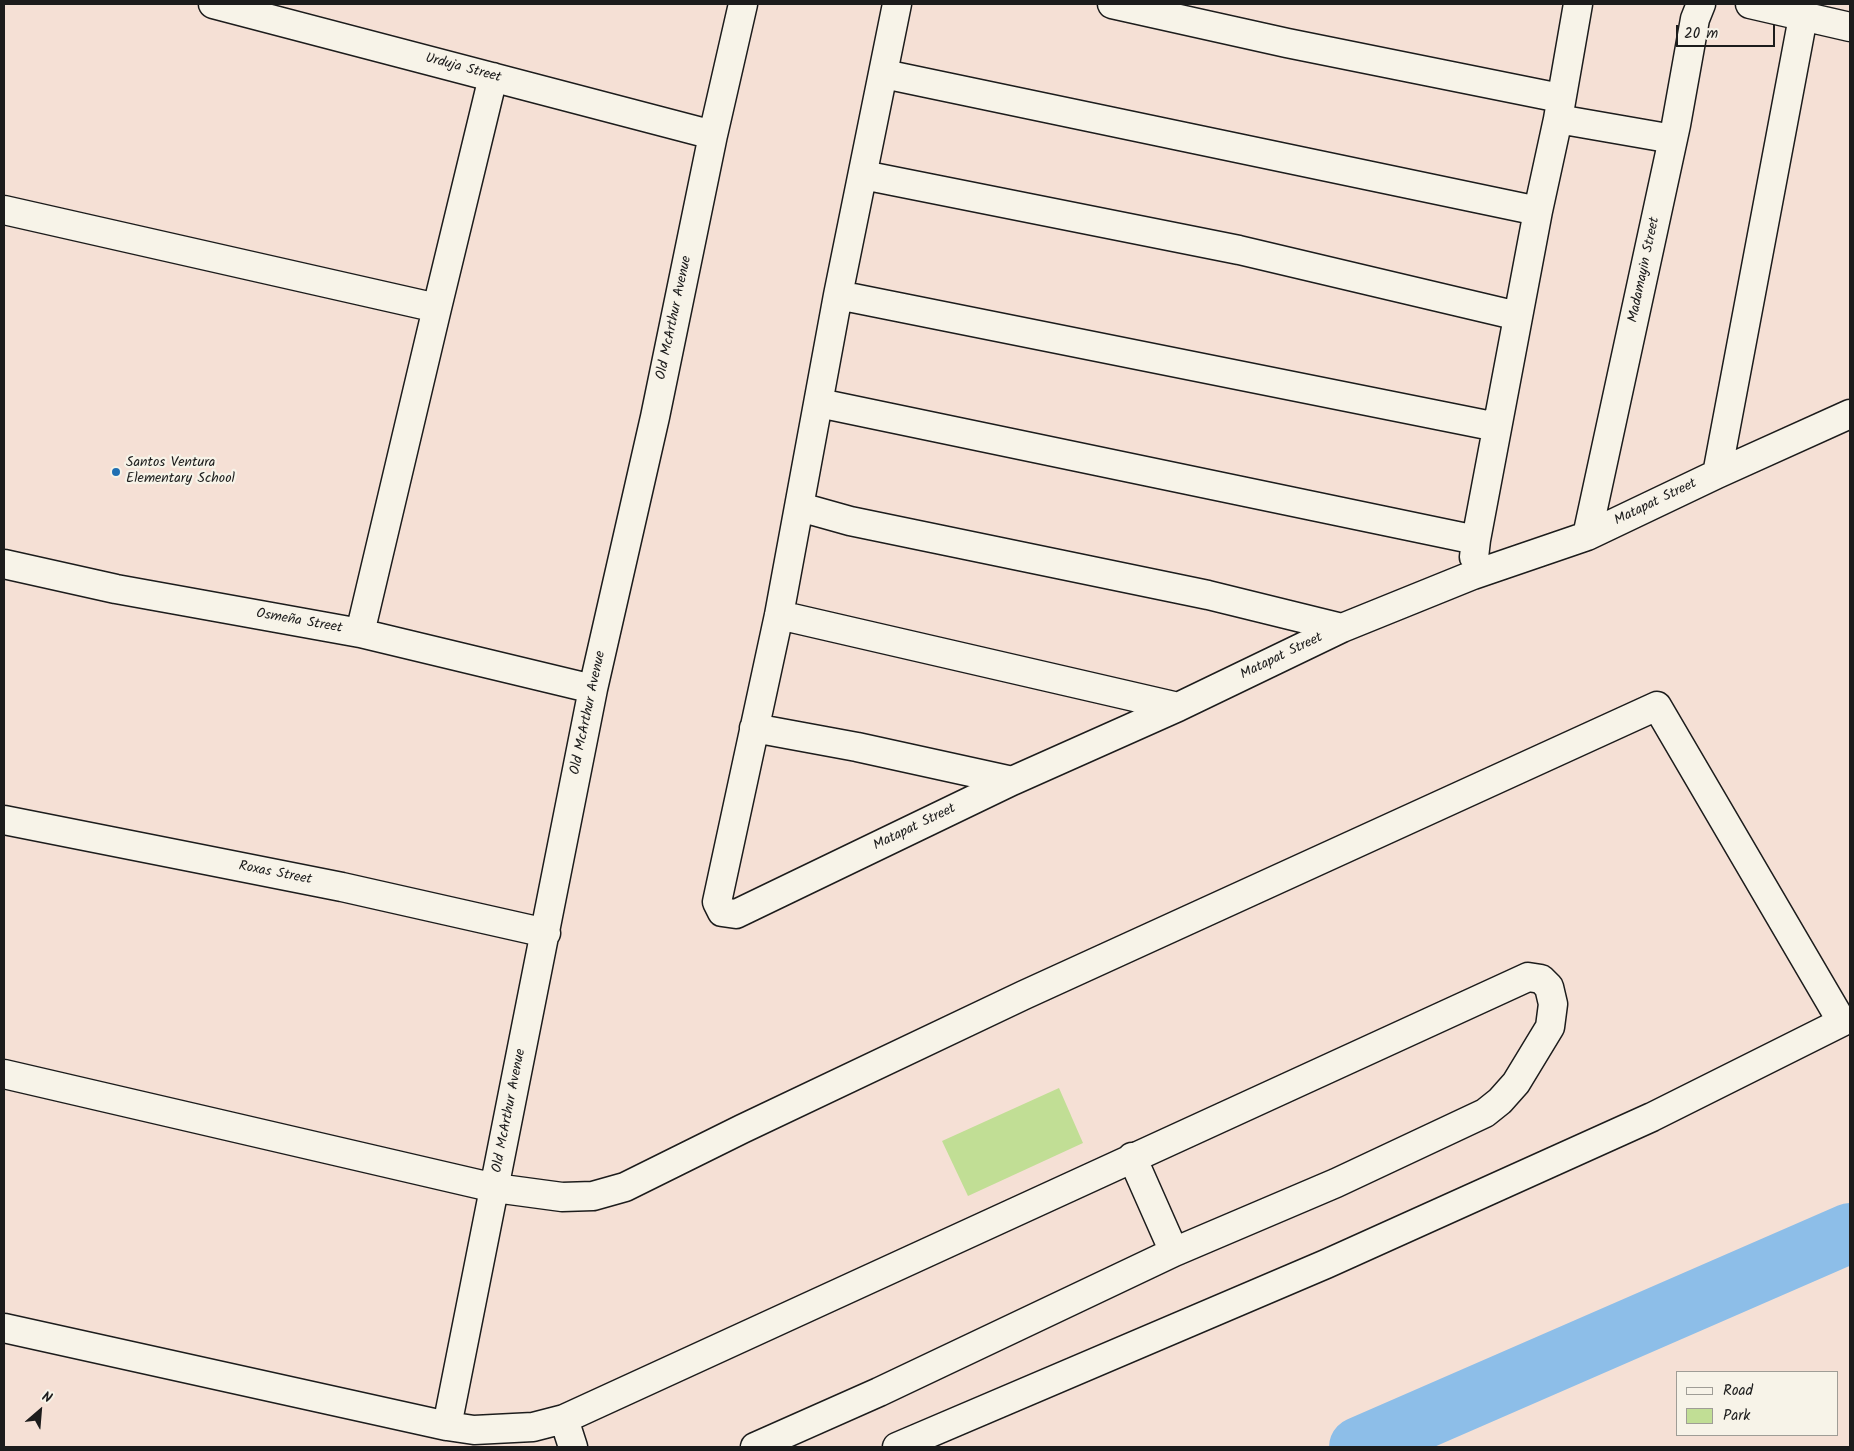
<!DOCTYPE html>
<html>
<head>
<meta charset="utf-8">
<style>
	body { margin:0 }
	#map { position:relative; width:1854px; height:1451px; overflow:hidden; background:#f5e0d5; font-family:Kalam,sans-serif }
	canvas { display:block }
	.frame { position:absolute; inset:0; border:5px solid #1c1c1c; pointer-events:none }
	.legend { position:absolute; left:1676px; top:1371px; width:162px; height:65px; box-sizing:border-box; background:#f7f3e8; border:1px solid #9f9d96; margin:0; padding:6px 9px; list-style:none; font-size:15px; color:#1c1c1c }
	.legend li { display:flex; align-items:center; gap:10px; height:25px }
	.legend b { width:25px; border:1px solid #9f9d96 }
	.north { position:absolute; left:15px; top:1386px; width:50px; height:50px; -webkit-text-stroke:4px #f7f3e8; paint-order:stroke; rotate:27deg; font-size:14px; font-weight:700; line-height:20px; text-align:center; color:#1c1c1c }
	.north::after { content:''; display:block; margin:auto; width:18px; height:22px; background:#1c1c1c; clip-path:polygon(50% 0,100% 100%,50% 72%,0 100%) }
	.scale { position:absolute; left:1676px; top:25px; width:99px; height:22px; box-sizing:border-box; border:2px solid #1c1c1c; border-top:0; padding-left:6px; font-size:15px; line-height:18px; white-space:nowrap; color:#1c1c1c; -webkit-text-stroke:4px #f7f3e8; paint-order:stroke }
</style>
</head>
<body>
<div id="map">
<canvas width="1854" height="1451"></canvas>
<div class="frame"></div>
<ul class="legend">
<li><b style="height:6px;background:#f7f3e8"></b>Road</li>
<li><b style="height:14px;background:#c1de95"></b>Park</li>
</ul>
<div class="north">N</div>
<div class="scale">20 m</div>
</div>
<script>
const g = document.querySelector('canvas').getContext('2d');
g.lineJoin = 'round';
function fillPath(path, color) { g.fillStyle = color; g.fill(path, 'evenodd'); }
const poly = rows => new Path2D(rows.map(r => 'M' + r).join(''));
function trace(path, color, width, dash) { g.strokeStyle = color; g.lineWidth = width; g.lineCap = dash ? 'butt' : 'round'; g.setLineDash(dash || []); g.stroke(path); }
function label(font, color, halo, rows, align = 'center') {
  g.font = font + ' Kalam,sans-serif'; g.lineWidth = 4.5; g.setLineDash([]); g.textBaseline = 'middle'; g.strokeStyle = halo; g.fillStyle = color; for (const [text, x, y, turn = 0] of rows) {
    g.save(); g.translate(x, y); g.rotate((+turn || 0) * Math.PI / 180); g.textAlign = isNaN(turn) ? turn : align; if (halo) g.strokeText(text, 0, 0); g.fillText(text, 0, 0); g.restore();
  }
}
fillPath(poly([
	[1059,1088,1083,1143,968,1196,942,1141]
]), '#c1de95');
trace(poly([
	[1359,1447,1850,1233]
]), '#8dbee8', 60);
const minor = poly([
	[213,4,713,135],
	[897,4,838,295,779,615,717,902,722,912,736,914,1012,781,1178,707,1342,628,1473,575,1587,536,1717,474,1850,414],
	[1112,4,1287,43,1560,98],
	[1750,4,1850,27],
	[884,74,1538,211],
	[1558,119,1673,139],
	[863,175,1239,250,1518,316],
	[4,210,437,308],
	[838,295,1497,427],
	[819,403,1476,540],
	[1717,474,1803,17],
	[800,507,850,521,1208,595,1342,628],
	[1587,536,1676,125,1695,19,1701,4],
	[1474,557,1476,540,1538,211,1558,119,1578,4],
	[4,564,116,589,360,633,593,689],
	[779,615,1178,707],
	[360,633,437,308,493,77],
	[754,728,857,747,1012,781],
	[4,820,342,887,546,933],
	[4,1074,495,1188,562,1197,593,1196,625,1187,742,1129,1024,995,1657,706,1842,1022,1652,1117,1326,1264,897,1447],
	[1132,1157,1174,1252],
	[4,1328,447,1426,474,1430,533,1427,564,1419,1528,977,1541,979,1549,987,1553,1004,1550,1027,1516,1083,1500,1101,1485,1113,1336,1183,1174,1252,879,1392,755,1447],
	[564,1419,573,1447],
	[447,1426,593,689,655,417,713,135,743,4]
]);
trace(minor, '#1c1c1c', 31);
trace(minor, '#f7f3e8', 28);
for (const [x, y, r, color] of [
	[116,472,5,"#1f6fb2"]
]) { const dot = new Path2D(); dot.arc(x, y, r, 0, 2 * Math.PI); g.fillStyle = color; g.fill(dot); trace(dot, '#f7f3e8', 2); }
label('14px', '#1c1c1c', '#f7f3e8', [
	["Urduja Street",463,69,15],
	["Madamayin Street",1645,270,-78],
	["Old McArthur Avenue",675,318,-78],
	["Matapat Street",1656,503,-26],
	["Osmeña Street",299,622,10],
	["Matapat Street",1282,657,-26],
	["Old McArthur Avenue",589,713,-78],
	["Matapat Street",915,828,-26],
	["Roxas Street",275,874,11],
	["Old McArthur Avenue",510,1111,-79]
]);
label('14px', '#1c1c1c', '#f7f3e8', [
	["Santos Ventura",126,464],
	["Elementary School",126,480]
], 'left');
</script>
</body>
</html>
